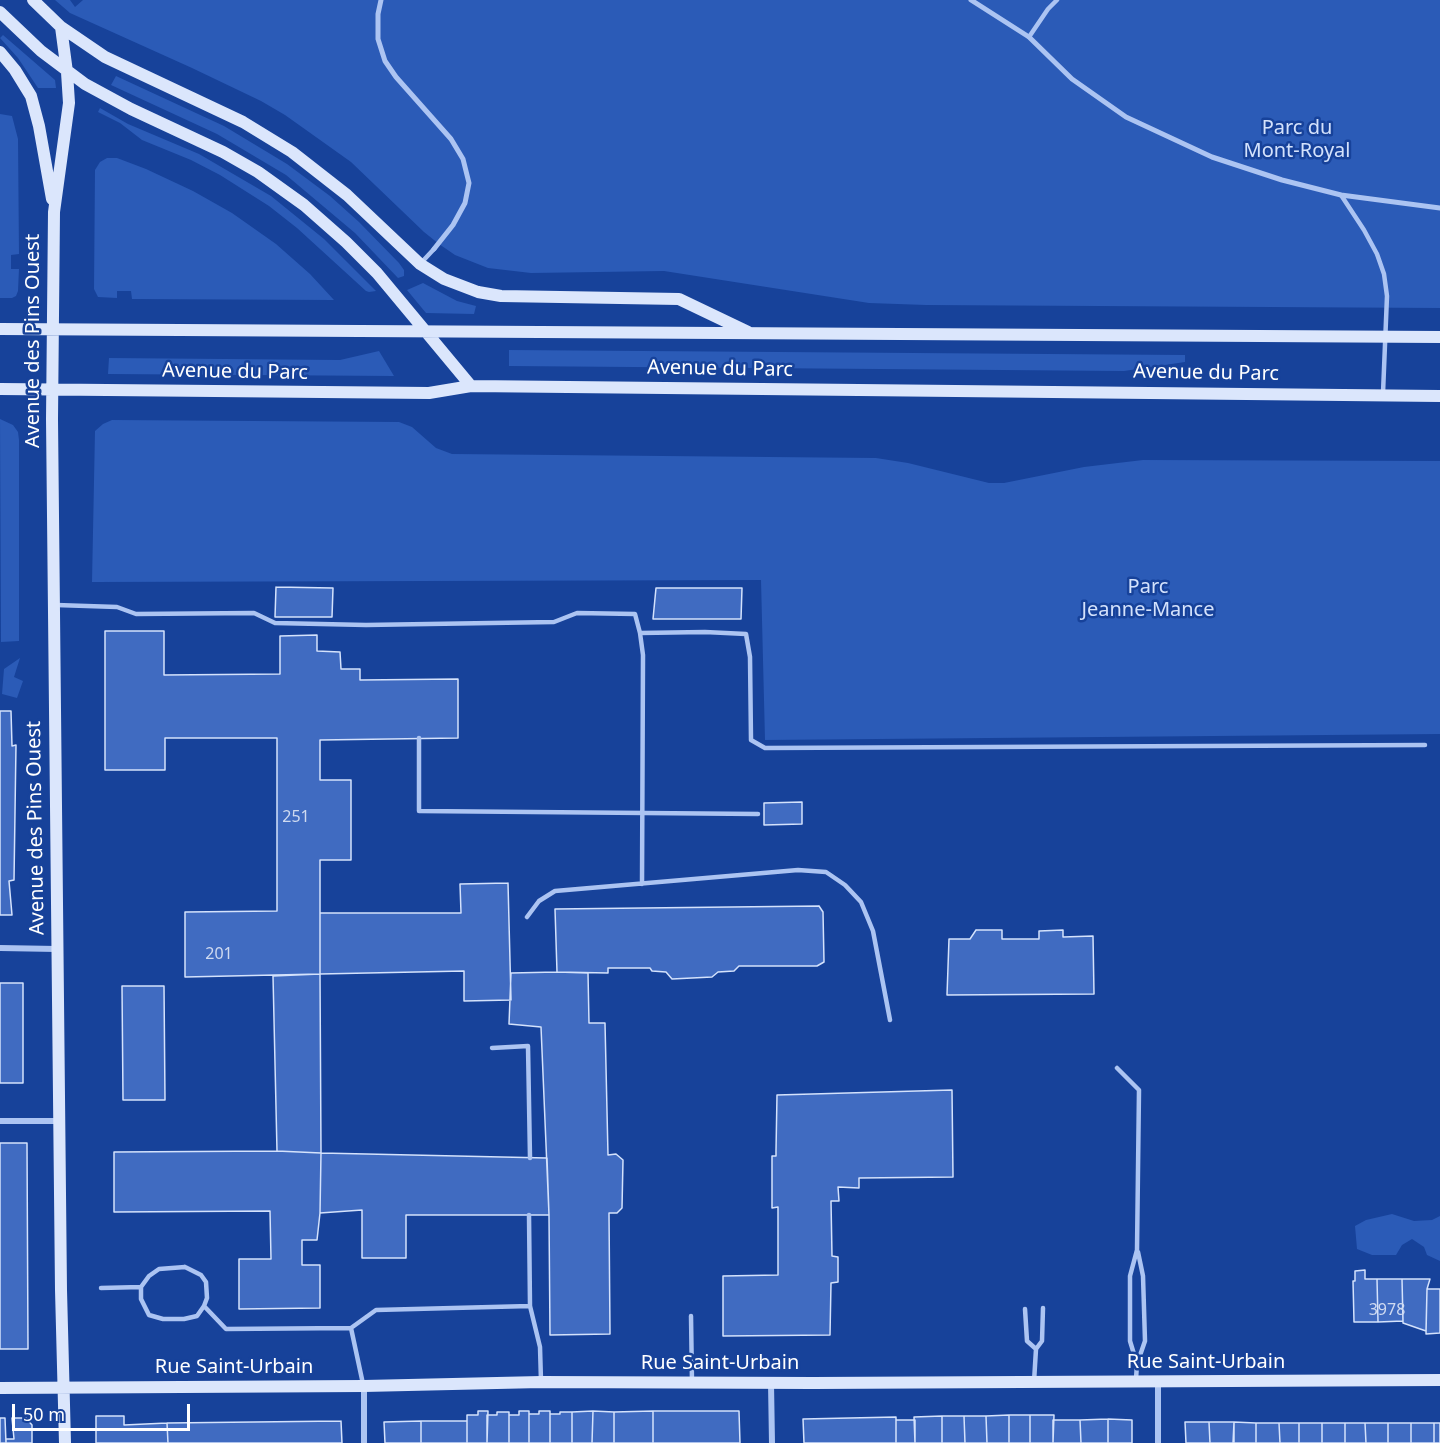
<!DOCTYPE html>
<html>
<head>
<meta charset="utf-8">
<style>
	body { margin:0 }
	#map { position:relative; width:1440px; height:1443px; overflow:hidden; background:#17429a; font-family:"Noto Sans",sans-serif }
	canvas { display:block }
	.scale { position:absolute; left:12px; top:1404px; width:178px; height:27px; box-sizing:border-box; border:3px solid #fff; border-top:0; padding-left:8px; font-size:18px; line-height:21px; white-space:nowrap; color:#fff; -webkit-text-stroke:4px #17429a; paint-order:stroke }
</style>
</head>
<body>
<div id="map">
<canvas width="1440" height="1443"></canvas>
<div class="scale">50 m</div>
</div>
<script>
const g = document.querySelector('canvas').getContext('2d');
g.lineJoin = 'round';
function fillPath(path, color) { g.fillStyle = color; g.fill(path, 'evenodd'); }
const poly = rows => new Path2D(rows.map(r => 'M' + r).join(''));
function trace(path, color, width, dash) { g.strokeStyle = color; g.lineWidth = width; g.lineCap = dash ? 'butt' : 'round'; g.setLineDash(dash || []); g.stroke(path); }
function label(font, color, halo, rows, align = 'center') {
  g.font = font + ' "Noto Sans",sans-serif'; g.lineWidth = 5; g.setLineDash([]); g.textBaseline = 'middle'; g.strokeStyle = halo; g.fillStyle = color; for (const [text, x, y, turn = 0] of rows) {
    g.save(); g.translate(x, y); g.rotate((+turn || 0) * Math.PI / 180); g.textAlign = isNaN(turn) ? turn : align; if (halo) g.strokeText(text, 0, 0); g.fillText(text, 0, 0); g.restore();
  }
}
fillPath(poly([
	[55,0,70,0,75,7,83,0,1440,0,1440,308,926,305,869,303,664,271,531,273,488,268,455,255,439,244,424,232,351,162,285,115,261,101,192,68,70,13],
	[3,35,55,80,56,88,38,88,18,58,0,38],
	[116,76,224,126,287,164,330,196,359,222,399,263,404,270,404,276,398,278,355,233,286,175,217,134,111,85],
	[100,108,128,124,199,154,271,196,324,239,376,291,369,292,366,291,297,228,269,206,220,175,191,160,142,140,120,123,98,112],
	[0,114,12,116,18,139,19,254,11,255,11,269,19,269,18,291,16,296,12,298,0,298],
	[107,158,117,158,146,169,193,191,232,213,276,244,310,274,334,300,132,299,131,291,117,291,117,298,98,297,94,289,95,170,100,162],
	[423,283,457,301,476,306,474,314,426,313,407,290],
	[509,350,1185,355,1185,362,1124,371,509,366],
	[379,351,394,376,108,374,109,358,340,360],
	[0,419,13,425,18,432,19,440,19,641,1,642],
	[112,420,399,422,412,427,436,448,452,454,876,458,908,463,989,483,1004,483,1084,467,1143,460,1440,461,1440,734,765,740,761,580,92,582,95,431,103,424],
	[20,658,14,677,23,681,17,698,2,694,4,669],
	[1392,1214,1414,1221,1432,1220,1440,1216,1440,1261,1427,1255,1424,1247,1412,1239,1402,1245,1396,1255,1372,1255,1357,1249,1355,1226,1366,1220]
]), '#2b5bb7');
const building = poly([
	[276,587,333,588,332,617,275,617,276,587],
	[656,588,742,588,741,619,653,619,656,588],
	[105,631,164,631,164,675,280,674,280,636,317,635,317,651,340,652,341,669,360,669,360,680,458,679,458,738,320,740,320,780,351,780,351,860,320,860,320,974,185,977,185,912,277,911,277,738,165,738,165,770,105,770,105,631],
	[0,711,11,711,12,746,16,745,14,880,9,881,12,915,0,915,0,711],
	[802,802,802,824,764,825,764,803,802,802],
	[508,883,511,1000,464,1001,464,971,320,974,320,913,461,913,460,884,508,883],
	[819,906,823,912,824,962,817,966,739,966,734,971,718,972,712,977,672,979,666,972,652,971,650,968,608,968,608,973,557,972,555,909,819,906],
	[976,930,1002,930,1002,939,1039,939,1039,931,1063,930,1063,937,1093,936,1094,994,947,995,949,939,970,939,976,930],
	[557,972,588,973,589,1023,605,1023,608,1155,616,1154,623,1160,622,1208,617,1213,609,1213,610,1334,550,1335,549,1215,541,1027,509,1024,511,973,557,972],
	[320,974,321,1153,277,1151,273,976,320,974],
	[0,983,23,983,23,1083,0,1083,0,983],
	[122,986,164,986,165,1100,123,1100,122,986],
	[952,1090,953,1177,859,1178,859,1188,838,1187,839,1201,831,1201,832,1256,838,1257,838,1282,831,1283,830,1335,723,1336,723,1276,778,1275,778,1207,772,1208,772,1156,776,1156,776,1151,777,1095,952,1090],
	[0,1143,27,1143,28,1349,0,1349,0,1143],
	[277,1151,321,1153,320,1213,317,1240,302,1240,302,1265,320,1265,320,1308,239,1309,239,1259,271,1259,270,1211,114,1212,114,1152,277,1151],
	[321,1153,547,1158,549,1215,406,1215,406,1258,362,1258,362,1210,320,1213,321,1153],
	[1365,1270,1365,1279,1377,1279,1378,1322,1354,1322,1353,1281,1355,1281,1355,1271,1365,1270],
	[1377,1279,1402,1279,1403,1321,1378,1322,1377,1279],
	[1402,1279,1430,1279,1427,1289,1426,1331,1403,1323,1402,1279],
	[1427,1289,1440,1289,1440,1333,1426,1334,1427,1289],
	[478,1411,488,1411,487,1443,467,1443,467,1415,478,1415,478,1411],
	[519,1411,529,1411,529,1443,509,1443,509,1415,519,1415,519,1411],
	[539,1411,550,1411,550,1443,529,1443,529,1414,539,1414,539,1411],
	[593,1411,614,1412,614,1443,592,1443,593,1411],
	[593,1411,592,1443,572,1443,572,1412,593,1411],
	[653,1411,653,1443,614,1443,614,1412,653,1411],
	[653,1411,739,1411,740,1443,653,1443,653,1411],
	[497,1412,509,1412,509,1443,487,1443,487,1415,497,1415,497,1412],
	[560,1412,572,1412,572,1443,550,1443,550,1414,560,1414,560,1412],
	[1009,1415,1030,1415,1030,1443,1009,1443,1009,1415],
	[1009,1415,1009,1443,987,1443,986,1416,1009,1415],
	[1030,1415,1054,1415,1053,1443,1030,1443,1030,1415],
	[96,1416,124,1416,124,1425,167,1423,168,1443,96,1443,96,1416],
	[942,1416,964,1416,965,1443,942,1443,942,1416],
	[942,1416,942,1443,915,1443,914,1417,942,1416],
	[964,1416,986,1416,987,1443,965,1443,964,1416],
	[896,1417,896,1443,804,1443,803,1419,896,1417],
	[0,1418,5,1418,6,1443,0,1443,0,1418],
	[12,1418,26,1418,32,1425,32,1443,6,1443,6,1439,14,1439,12,1418],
	[1108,1419,1132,1420,1132,1443,1108,1443,1108,1419],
	[1108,1419,1108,1443,1081,1443,1080,1420,1108,1419],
	[896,1420,915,1420,915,1443,896,1443,896,1420],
	[1053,1420,1080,1420,1081,1443,1053,1443,1053,1420],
	[341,1421,342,1443,168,1443,167,1423,341,1421],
	[421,1421,421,1443,385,1443,384,1422,421,1421],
	[421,1421,467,1421,467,1443,421,1443,421,1421],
	[1185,1422,1209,1422,1210,1443,1186,1443,1185,1422],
	[1209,1422,1234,1422,1233,1443,1210,1443,1209,1422],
	[1234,1422,1256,1423,1256,1443,1234,1443,1234,1422],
	[1256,1423,1279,1423,1280,1443,1256,1443,1256,1423],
	[1279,1423,1299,1423,1299,1443,1280,1443,1279,1423],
	[1299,1423,1322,1423,1322,1443,1299,1443,1299,1423],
	[1322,1423,1345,1423,1345,1443,1322,1443,1322,1423],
	[1345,1423,1365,1423,1366,1443,1345,1443,1345,1423],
	[1365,1423,1388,1423,1388,1443,1366,1443,1365,1423],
	[1388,1423,1411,1423,1411,1443,1388,1443,1388,1423],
	[1411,1423,1434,1423,1434,1443,1411,1443,1411,1423],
	[1434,1423,1440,1423,1440,1443,1434,1443,1434,1423]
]);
fillPath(building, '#406bc1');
trace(building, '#d4e2fc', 1.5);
trace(poly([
	[1029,37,1048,9,1057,0],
	[1341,195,1364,230,1377,254,1384,274,1387,296,1383,393],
	[421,263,434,249],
	[56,605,117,607,136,614,254,613,275,623,366,625,554,622,577,613,635,614,640,633,705,632,746,634,750,657,751,740,765,748,1425,745],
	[640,633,643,655,642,884],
	[419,738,419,811,758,814],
	[527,917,539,901,555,891,798,870,826,872,845,885,861,902,873,931,890,1020],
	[492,1048,528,1046,530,1158],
	[1117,1068,1139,1090,1137,1250,1130,1276,1130,1341,1137,1364,1136,1379],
	[529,1215,530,1306],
	[185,1267,201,1275,206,1282,207,1298,204,1306,197,1316,184,1319,163,1319,149,1315,141,1299,141,1287,149,1276,159,1269,185,1267],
	[101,1288,141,1287],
	[204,1306,226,1329,351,1328,363,1384],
	[1025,1309,1027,1341,1036,1349],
	[691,1316,692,1382],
	[351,1328,376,1310,530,1306,540,1347,541,1381],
	[1137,1364,1145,1341,1143,1276,1138,1252],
	[1034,1382,1036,1349,1042,1341,1043,1308]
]), '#acc4f2', 4.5);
trace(poly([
	[381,0,378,14,378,39,385,61,396,77,451,139,463,159,469,183,465,203,453,225,434,249],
	[971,0,1029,37,1072,79,1126,117,1212,157,1282,180,1341,195,1440,208]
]), '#acc4f2', 5);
trace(poly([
	[0,948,57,949],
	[0,1121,59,1121],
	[771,1383,772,1443],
	[364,1386,364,1443],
	[1158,1443,1158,1381]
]), '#acc4f2', 6);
trace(poly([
	[33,0,61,27,105,57,243,122,292,152,347,195,420,264,444,279,478,292,501,296,679,299,748,332],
	[0,12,41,51,85,84,131,109,223,152,258,172,304,205,346,242,377,273,471,386],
	[61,27,67,72,69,103,54,212,52,419,61,1290,65,1443],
	[0,52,15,70,31,96,39,126,52,199],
	[0,329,1440,337],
	[0,389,429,393,471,386,1440,396],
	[0,1388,364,1386,541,1382,813,1383,1440,1380]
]), '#dbe6fc', 12);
label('16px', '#cfdaf0', null, [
	["251",296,817],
	["201",219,954],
	["3978",1387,1310]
]);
label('20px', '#d4e2fc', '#17429a', [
	["Parc du",1297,128],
	["Mont-Royal",1297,151],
	["Parc",1148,587],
	["Jeanne-Mance",1148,610]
]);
label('20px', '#fff', '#17429a', [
	["Avenue des Pins Ouest",33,341,-90],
	["Avenue du Parc",720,369,1],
	["Avenue du Parc",235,372,1],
	["Avenue du Parc",1206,373,1],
	["Avenue des Pins Ouest",36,828,-91],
	["Rue Saint-Urbain",1206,1362],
	["Rue Saint-Urbain",720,1363],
	["Rue Saint-Urbain",234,1367]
]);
</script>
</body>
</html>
